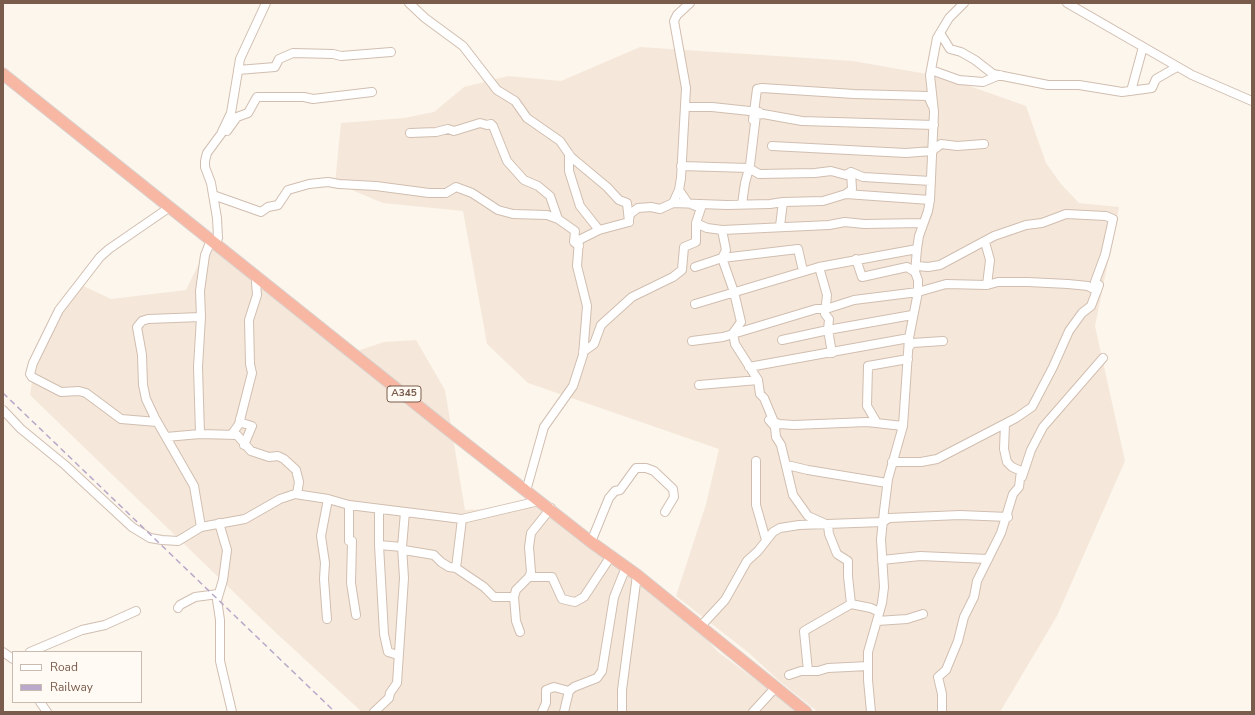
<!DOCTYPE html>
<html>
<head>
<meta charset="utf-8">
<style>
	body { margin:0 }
	#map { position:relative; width:1255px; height:715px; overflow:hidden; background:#fdf6ec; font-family:"Nunito Sans",sans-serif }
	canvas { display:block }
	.frame { position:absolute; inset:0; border:4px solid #7a5c4d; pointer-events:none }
	.legend { position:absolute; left:12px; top:651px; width:130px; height:52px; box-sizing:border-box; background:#fffaf3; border:1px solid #cabbb1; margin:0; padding:5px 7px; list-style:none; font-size:12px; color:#7a5c4d }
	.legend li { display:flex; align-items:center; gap:8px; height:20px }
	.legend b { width:20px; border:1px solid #cabbb1 }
</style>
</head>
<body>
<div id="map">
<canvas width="1255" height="715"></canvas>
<div class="frame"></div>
<ul class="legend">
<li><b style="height:5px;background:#fff"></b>Road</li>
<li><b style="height:5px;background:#b9a8c9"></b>Railway</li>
</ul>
</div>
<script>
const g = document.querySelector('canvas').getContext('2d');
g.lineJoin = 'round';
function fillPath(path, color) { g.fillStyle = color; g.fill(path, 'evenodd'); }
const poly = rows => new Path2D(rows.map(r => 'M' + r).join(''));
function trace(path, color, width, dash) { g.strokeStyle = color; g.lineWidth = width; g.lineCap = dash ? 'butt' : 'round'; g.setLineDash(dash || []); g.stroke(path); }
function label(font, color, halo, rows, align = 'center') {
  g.font = font + ' "Nunito Sans",sans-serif'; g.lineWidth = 3; g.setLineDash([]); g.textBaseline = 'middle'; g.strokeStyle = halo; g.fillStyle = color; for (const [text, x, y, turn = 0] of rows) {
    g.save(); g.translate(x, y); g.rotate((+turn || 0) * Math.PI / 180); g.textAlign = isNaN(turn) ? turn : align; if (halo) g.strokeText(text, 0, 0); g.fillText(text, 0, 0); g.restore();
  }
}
fillPath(poly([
	[640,47,853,61,944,77,1026,106,1046,163,1061,184,1079,203,1119,207,1095,326,1125,461,1057,616,1000,712,818,712,778,680,749,653,676,596,706,504,719,449,528,383,487,344,463,211,383,203,335,183,341,123,404,118,434,112,464,87,508,76,561,81],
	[209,243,357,351,384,342,416,340,445,390,465,510,536,507,631,577,700,631,718,652,800,712,362,712,274,631,30,395,36,355,75,282,111,299,186,290]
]), '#f5e8da');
const minor = poly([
	[409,3,425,18,463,46,497,90,515,101,527,118,560,141,571,157,607,187,619,200,627,203,629,222],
	[1067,3,1192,75,1252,101],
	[940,33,950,49,961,52,975,60,993,74,1048,85,1079,85,1122,92,1152,88,1156,79,1177,67],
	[238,70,275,67,279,59,293,53,333,54,341,56,391,52],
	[931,70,959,80,983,82,1000,75],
	[1131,91,1143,47],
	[686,107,712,107,759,112],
	[753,120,757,89,762,88,854,94,928,96,932,105],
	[227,131,237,117,248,113,257,97,304,97,313,99,372,92],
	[410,133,436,132,448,129,454,131,480,123,487,125,491,124,493,126,507,161,524,180,538,186,550,196,558,219],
	[772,146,906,153,932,151,941,144,957,146,984,144],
	[569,154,569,171,580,206,599,230],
	[681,166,749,168,759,174,815,173,831,171,846,175,851,172,863,177,931,181],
	[846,194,930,200],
	[213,195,261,212,268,207,278,205,288,190,309,184,328,182,339,184,376,186,429,193,446,193,456,187,472,193,498,210,513,214,547,215,558,219,575,231,574,242,579,246],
	[783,202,823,201,846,194,852,189,851,172],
	[673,203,679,190,681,178,686,88,674,21,677,15,690,3],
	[742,204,745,183,750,165,756,115,763,114,802,121,934,125],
	[629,220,630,214,638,208,651,207,660,209,673,203,727,205,770,204,783,202,780,226],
	[696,223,707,228,722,230,726,250,722,258,734,292,741,322,733,333,735,344,758,380,760,394,764,398,774,422,779,424,794,425,867,422,903,426],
	[722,230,829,225,845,222,864,224,923,223],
	[985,242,990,260,987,285],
	[215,244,218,238,217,218,211,183,205,167,205,161,207,153,221,134,231,113,240,59,266,3],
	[856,259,862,277,907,267,915,272],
	[695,267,722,258,798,249,803,271],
	[819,267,827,295,825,314,829,319,828,330,832,353],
	[695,304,819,267,917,249],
	[782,340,828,330,912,315],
	[692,341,723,337,816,309,826,309,854,300,918,292,946,284,987,285,998,282,1028,282,1068,284,1088,286,1097,291],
	[909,347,912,343,943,341],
	[583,352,594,344,601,325,632,297,673,277,682,270,684,247,696,242,696,223,701,208,688,203,679,190],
	[749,367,909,338],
	[699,385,758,380],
	[3,410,21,429,65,465,132,527,150,538,162,540,178,541,201,527,245,519,280,499,295,494,328,499,349,505,462,519,539,501],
	[240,419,242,423,252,426,244,445],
	[769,420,775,427,776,437,781,445,793,495,808,516,828,525,829,534,837,554,848,561,848,576,851,604,871,608,879,612],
	[157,422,121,419,86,393,79,391,61,392,32,377,30,374,33,363,59,310,100,257,109,249,170,207],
	[877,423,867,406,868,366,908,359],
	[200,434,198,367,201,317,200,291,205,255,211,240],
	[232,434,239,424,252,373,250,364,249,320,257,295,256,282,258,277],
	[166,437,200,434,237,435,251,451,269,457,278,456,284,459,296,470,299,482,297,494],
	[756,461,756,505,766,540],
	[892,462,921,462,937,459,1016,418,1032,407,1053,367,1069,331,1082,313,1091,306,1099,285,1095,282,1105,255,1113,219,1106,216,1066,214,1042,223,1026,225,994,236,940,265,928,267,917,266],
	[787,465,808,470,887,483],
	[1022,477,1031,450,1043,427,1103,358],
	[526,491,544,427,573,386,583,355,587,306,577,266,579,240,599,230,629,222],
	[349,505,349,541,352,541,351,583,356,615],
	[379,509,379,545,384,634,388,652,398,655],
	[219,523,227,550,223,580,217,600,220,620,220,661,232,712],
	[201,527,194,486,155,418,146,399,143,385,142,355,137,327,142,321,148,319,201,317],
	[591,542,609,498,615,491,620,490,636,468,646,468,654,471,673,489,674,497,665,512],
	[379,545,402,547],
	[404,550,434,555,441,562,449,567,456,568,484,587,494,597,514,597],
	[882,560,920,556,988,559],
	[456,568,462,519],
	[529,577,552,577,562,599,575,602,584,597,611,556],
	[178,608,180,605,195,597,218,594],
	[327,619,324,579,325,563,321,536,328,499],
	[877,621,907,619,923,614],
	[700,627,725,600,747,561,758,551,773,532,780,528,799,525,883,522,889,518,960,515,1008,517],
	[520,632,516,621,514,597,516,590,529,577,531,572,529,547,531,533,551,508],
	[3,652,13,659],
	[30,652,82,630,105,625,136,611],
	[808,671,804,631,851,604],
	[789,675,801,671,818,671,828,668,868,666],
	[40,702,47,712],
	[374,712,389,698,390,693,397,683,404,578,402,547,405,512],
	[542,712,546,703,546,690,554,687,569,691],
	[564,712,569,691,574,687,597,678,602,671,614,597,626,567],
	[622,712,622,690,637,575],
	[753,712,775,688],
	[871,712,868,680,868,652,882,603,884,587,881,539,884,511,888,479,903,426,909,338,918,292,918,280,915,272,917,249,919,236,928,211,930,200,934,112,930,75,937,38,949,18,964,3],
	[942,712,942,694,938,677,946,670,958,641,964,617,974,597,977,581,1001,533,1013,494,1019,487,1021,471,1012,467,1007,462,1004,449,1005,424]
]);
const highway = poly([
	[3,74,442,425,591,542,637,575,806,712]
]);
trace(minor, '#d1beb0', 10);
trace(highway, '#dad1cd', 13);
trace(minor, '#fff', 8);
trace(highway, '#f7b7a3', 11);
trace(poly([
	[3,393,335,712]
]), '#b9a8c9', 1.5, [6, 4]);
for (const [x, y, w] of [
	[404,394,34]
]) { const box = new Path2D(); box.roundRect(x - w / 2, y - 8, w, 16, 3); g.fillStyle = '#fffaf3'; g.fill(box); trace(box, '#7a5c4d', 1); }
label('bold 10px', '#7a5c4d', null, [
	["A345",404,394]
]);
</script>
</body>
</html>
